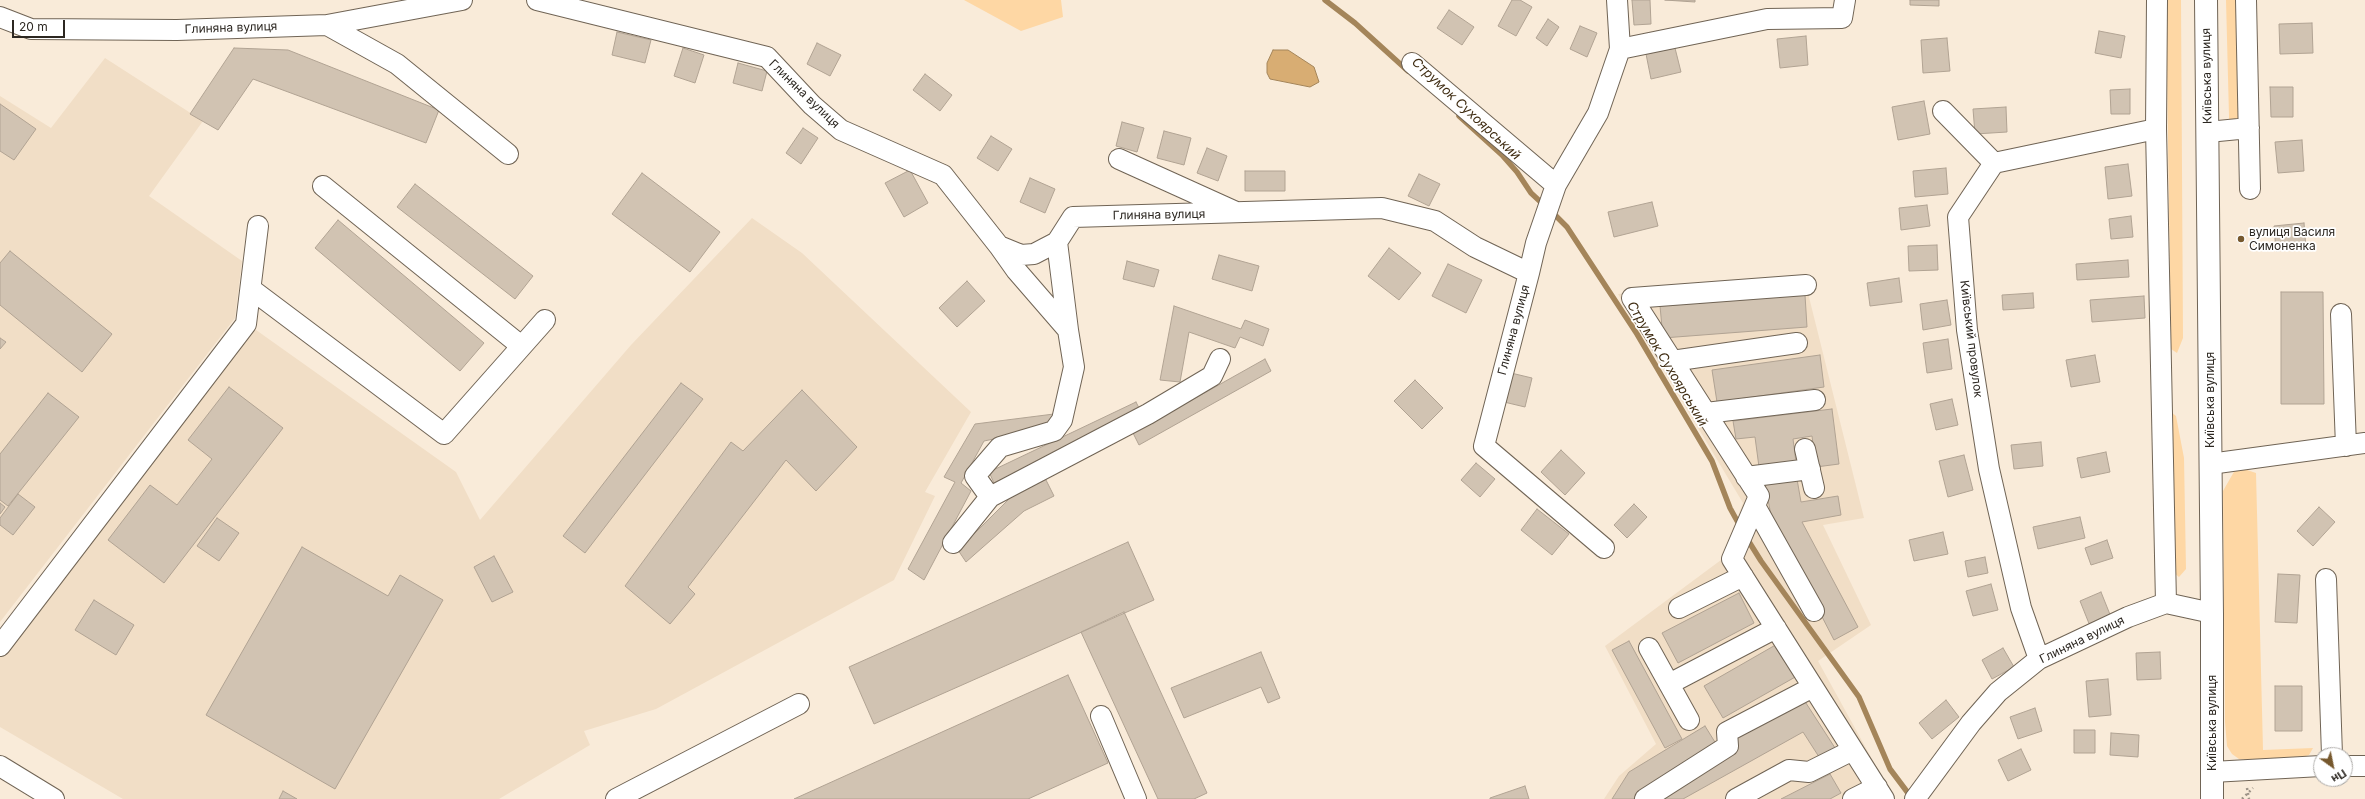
<!DOCTYPE html>
<html>
<head>
<meta charset="utf-8">
<style>
	body { margin:0 }
	#map { position:relative; width:2365px; height:799px; overflow:hidden; background:#f9ebd9; font-family:Inter,sans-serif }
	canvas { display:block }
	.north { position:absolute; left:2313px; top:747px; width:40px; height:40px; box-sizing:border-box; background:#fff; border:1px solid #aba9a6; border-radius:50%; rotate:147deg; font-size:11px; font-weight:700; line-height:16px; text-align:center; color:#2c2721 }
	.north::after { content:''; display:block; margin:auto; width:14px; height:18px; background:#76582d; clip-path:polygon(50% 0,100% 100%,50% 72%,0 100%) }
	.scale { position:absolute; left:12px; top:20px; width:53px; height:18px; box-sizing:border-box; border:2px solid #2c2721; border-top:0; padding-left:5px; font-size:12px; line-height:14px; white-space:nowrap; color:#2c2721; -webkit-text-stroke:3px #fff; paint-order:stroke }
</style>
</head>
<body>
<div id="map">
<canvas width="2365" height="799"></canvas>
<div class="north">Пн</div>
<div class="scale">20 m</div>
</div>
<script>
const g = document.querySelector('canvas').getContext('2d');
g.lineJoin = 'round';
function fillPath(path, color) { g.fillStyle = color; g.fill(path, 'evenodd'); }
const poly = rows => new Path2D(rows.map(r => 'M' + r).join(''));
function trace(path, color, width, dash) { g.strokeStyle = color; g.lineWidth = width; g.lineCap = dash ? 'butt' : 'round'; g.setLineDash(dash || []); g.stroke(path); }
function label(font, color, halo, rows, align = 'center') {
  g.font = font + ' Inter,sans-serif'; g.lineWidth = 3.5; g.setLineDash([]); g.textBaseline = 'middle'; g.strokeStyle = halo; g.fillStyle = color; for (const [text, x, y, turn = 0] of rows) {
    g.save(); g.translate(x, y); g.rotate((+turn || 0) * Math.PI / 180); g.textAlign = isNaN(turn) ? turn : align; if (halo) g.strokeText(text, 0, 0); g.fillText(text, 0, 0); g.restore();
  }
}
fillPath(poly([
	[105,58,203,121,149,196,242,261,235,318,0,622,0,96,51,128],
	[752,218,802,253,971,412,925,492,935,496,894,580,656,709,584,731,590,745,499,799,123,799,0,727,0,649,249,325,456,472,480,520,631,345],
	[1804,277,1864,518,1823,525,1871,625,1818,661,1893,797,1891,799,1604,799,1619,776,1656,744,1605,646,1721,560,1743,503,1618,294]
]), '#f1dec6');
fillPath(poly([
	[964,0,1061,0,1063,17,1021,31],
	[2166,0,2181,0,2183,338,2177,353,2171,349],
	[2226,0,2239,0,2241,120,2229,120,2229,116],
	[2171,412,2176,416,2184,458,2186,569,2179,577,2173,572],
	[2244,469,2256,473,2263,750,2313,748,2309,755,2306,756,2256,761,2239,759,2232,754,2227,746,2225,722,2223,491,2235,470]
]), '#fed7a4');
const water = poly([
	[1273,50,1288,50,1314,67,1319,82,1310,87,1270,79,1267,73,1267,63,1273,50]
]);
fillPath(water, '#d8ad73');
trace(water, '#a4855a', 1);
trace(poly([
	[1325,0,1355,23,1408,71],
	[1459,116,1502,155,1517,172,1531,193,1545,206],
	[1552,212,1567,227,1637,334,1712,461,1730,508,1741,528],
	[1746,537,1761,561,1859,697,1890,769,1911,797]
]), '#a4855a', 5.5);
const building = poly([
	[1512,0,1520,0,1532,7,1516,36,1498,26,1512,0],
	[1632,0,1650,0,1651,24,1634,25,1632,0],
	[1665,0,1695,0,1695,2,1665,0],
	[1910,0,1939,0,1939,6,1910,5,1910,0],
	[1449,10,1474,27,1462,45,1437,28,1449,10],
	[1548,19,1559,27,1547,46,1536,38,1548,19],
	[2312,23,2313,53,2280,54,2279,24,2312,23],
	[1580,26,1597,33,1587,57,1570,49,1580,26],
	[2099,31,2125,36,2121,58,2095,53,2099,31],
	[617,32,651,40,645,63,612,55,617,32],
	[1806,36,1808,65,1780,68,1777,39,1806,36],
	[1947,38,1950,71,1923,73,1921,40,1947,38],
	[817,43,841,55,830,76,807,64,817,43],
	[234,48,288,50,439,110,426,143,253,79,218,130,190,114,234,48],
	[683,48,704,55,695,83,674,76,683,48],
	[1675,48,1681,72,1651,79,1646,54,1675,48],
	[738,63,767,71,762,91,733,83,738,63],
	[925,74,952,95,940,111,913,90,925,74],
	[2270,87,2293,87,2293,117,2271,117,2270,87],
	[2130,89,2130,114,2111,114,2110,90,2130,89],
	[1924,101,1930,134,1898,140,1892,107,1924,101],
	[0,104,36,129,14,160,0,151,0,104],
	[2006,107,2007,132,1975,134,1973,109,2006,107],
	[1122,122,1144,128,1137,152,1116,146,1122,122],
	[803,128,818,138,801,164,786,153,803,128],
	[1164,131,1191,138,1184,165,1157,158,1164,131],
	[991,136,1012,149,998,171,977,158,991,136],
	[2302,140,2304,171,2278,173,2275,142,2302,140],
	[1207,148,1227,156,1218,181,1197,173,1207,148],
	[2128,164,2132,196,2108,199,2105,167,2128,164],
	[1946,168,1948,194,1915,197,1913,171,1946,168],
	[910,170,928,203,904,217,885,183,910,170],
	[1245,171,1285,171,1285,191,1245,191,1245,171],
	[642,173,720,232,690,272,612,214,642,173],
	[1419,174,1440,184,1429,206,1408,196,1419,174],
	[1030,178,1055,189,1045,213,1020,202,1030,178],
	[415,184,533,276,515,299,397,207,415,184],
	[1652,202,1658,226,1614,237,1608,212,1652,202],
	[1927,205,1930,226,1901,230,1899,208,1927,205],
	[2131,216,2133,237,2111,239,2109,219,2131,216],
	[338,220,484,343,460,371,315,248,338,220],
	[2304,223,2306,248,2276,251,2274,226,2304,223],
	[1937,245,1938,270,1909,271,1908,246,1937,245],
	[1389,248,1421,273,1399,300,1368,276,1389,248],
	[10,251,112,334,82,372,0,305,0,263,10,251],
	[1219,255,1259,266,1252,291,1212,279,1219,255],
	[2128,260,2129,277,2077,280,2076,264,2128,260],
	[1127,261,1159,270,1154,287,1123,279,1127,261],
	[1448,264,1482,280,1466,313,1432,296,1448,264],
	[1899,278,1902,302,1870,306,1867,283,1899,278],
	[967,281,985,301,957,327,939,308,967,281],
	[2281,292,2323,292,2324,404,2281,404,2281,292],
	[2033,293,2034,308,2003,310,2002,295,2033,293],
	[1805,295,1807,327,1663,338,1660,306,1805,295],
	[2144,296,2145,318,2092,322,2090,300,2144,296],
	[1947,300,1951,325,1923,330,1920,304,1947,300],
	[1174,306,1241,329,1245,320,1269,329,1263,346,1240,337,1235,348,1189,332,1180,382,1160,380,1174,306],
	[0,338,6,342,0,349,0,338],
	[1948,339,1952,369,1927,373,1923,343,1948,339],
	[1820,355,1824,387,1717,402,1712,370,1820,355],
	[2095,355,2100,382,2071,387,2066,360,2095,355],
	[1265,359,1271,371,1139,445,1133,433,1265,359],
	[1511,373,1532,378,1525,407,1504,402,1511,373],
	[1415,380,1443,408,1422,429,1394,401,1415,380],
	[681,383,703,399,585,553,563,536,681,383],
	[229,387,283,428,164,583,108,540,150,485,177,505,212,459,188,440,229,387],
	[802,390,857,447,816,491,786,460,688,587,695,594,670,624,625,586,731,442,743,451,802,390],
	[48,393,79,417,8,506,0,500,0,454,48,393],
	[1952,399,1958,425,1936,430,1930,404,1952,399],
	[1136,402,1142,414,994,483,989,472,1136,402],
	[1832,409,1839,464,1816,467,1812,436,1793,439,1796,462,1759,467,1755,437,1736,439,1733,421,1832,409],
	[1054,414,1053,427,984,441,961,483,971,491,924,580,908,569,955,482,944,477,975,424,1054,414],
	[2041,442,2043,466,2014,469,2011,445,2041,442],
	[1561,450,1585,473,1565,495,1541,472,1561,450],
	[2106,452,2110,472,2081,478,2077,458,2106,452],
	[1964,455,1973,490,1948,497,1939,461,1964,455],
	[1476,463,1495,479,1480,497,1461,480,1476,463],
	[1045,478,1054,496,1024,511,966,562,958,550,1012,496,1045,478],
	[1797,479,1801,502,1838,496,1841,515,1802,522,1858,627,1834,640,1772,520,1765,485,1797,479],
	[18,494,35,507,13,535,0,525,0,518,18,494],
	[0,503,5,507,0,514,0,503],
	[1634,504,1647,517,1627,538,1614,525,1634,504],
	[2319,507,2335,522,2313,546,2297,531,2319,507],
	[1537,509,1569,534,1552,555,1521,530,1537,509],
	[2080,517,2085,538,2038,549,2033,527,2080,517],
	[217,518,239,533,219,561,197,546,217,518],
	[1943,532,1948,554,1914,561,1909,540,1943,532],
	[2107,540,2113,558,2091,565,2085,548,2107,540],
	[1128,542,1154,600,874,724,849,667,1128,542],
	[302,547,388,596,400,575,443,600,335,789,206,715,302,547],
	[494,556,513,592,492,602,474,567,494,556],
	[1985,557,1988,573,1968,577,1965,561,1985,557],
	[2278,574,2300,575,2297,623,2275,622,2278,574],
	[1991,584,1998,610,1973,616,1966,591,1991,584],
	[2101,592,2111,617,2090,626,2080,601,2101,592],
	[1739,593,1754,623,1678,663,1662,633,1739,593],
	[94,600,134,625,116,655,75,630,94,600],
	[1124,612,1207,793,1194,799,1158,799,1081,632,1124,612],
	[1629,641,1682,739,1665,748,1612,650,1629,641],
	[1779,643,1797,676,1723,718,1704,686,1779,643],
	[2003,648,2014,667,1992,679,1982,660,2003,648],
	[1261,652,1280,698,1268,703,1261,687,1184,718,1171,688,1261,652],
	[2160,652,2161,679,2137,680,2136,653,2160,652],
	[1068,675,1108,763,1028,799,794,799,1068,675],
	[2108,679,2111,715,2089,717,2086,681,2108,679],
	[2275,686,2302,686,2302,731,2275,731,2275,686],
	[1804,700,1837,751,1821,760,1803,732,1683,799,1658,799,1739,731,1804,700],
	[1946,700,1959,717,1932,739,1919,723,1946,700],
	[2035,708,2042,731,2018,739,2010,717,2035,708],
	[1705,726,1718,747,1635,796,1634,799,1612,799,1629,772,1705,726],
	[2074,730,2095,730,2095,753,2074,753,2074,730],
	[2111,733,2139,735,2138,757,2110,755,2111,733],
	[2021,749,2031,770,2008,781,1998,760,2021,749],
	[1830,774,1841,793,1830,799,1781,799,1830,774],
	[1525,786,1529,799,1490,799,1490,798,1525,786],
	[283,791,297,799,279,799,283,791]
]);
fillPath(building, '#d1c3b2');
trace(building, '#b1a393', 1);
const minor = poly([
	[537,0,767,57,812,105,841,130,943,175,999,246,1021,255,1034,254,1057,242,1073,217,1382,208,1435,221,1475,247,1529,273,1484,446,1604,548],
	[2157,0,2156,129,2166,603],
	[2246,0,2250,189],
	[0,17,31,29,177,30,327,25,462,0],
	[327,25,397,64,508,154],
	[1620,49,1767,19,1842,18,1845,0],
	[1412,63,1556,185],
	[1943,111,1994,163],
	[2208,132,2249,128],
	[1119,159,1234,211],
	[323,186,520,345],
	[1057,242,1068,330],
	[1529,273,1536,243,1556,185,1598,113,1620,49,1617,0],
	[1806,285,1632,298,1759,496,1732,559,1884,799],
	[251,289,444,434,545,320],
	[2341,314,2346,446],
	[1672,361,1797,343],
	[1706,413,1815,400],
	[1805,449,1814,488],
	[2210,464,2365,443],
	[1746,477,1810,469],
	[990,497,975,476,1000,447,1054,431,1062,420,1074,367,1068,330,1016,270,999,246],
	[1755,506,1814,611],
	[953,543,990,497,1148,414,1212,376,1220,359],
	[2326,579,2332,755],
	[2166,603,2212,613],
	[1679,608,1743,576],
	[0,646,246,324,258,226],
	[1649,648,1689,720],
	[2039,659,2021,608,1989,469,1967,330,1958,217,1994,163,2156,129],
	[1669,684,1776,628],
	[1101,716,1136,799],
	[0,766,54,799],
	[2345,766,2365,766],
	[2212,772,2321,766],
	[616,799,799,704],
	[1645,799,1728,746,1727,732,1813,687],
	[1736,799,1789,770,1809,772,1853,750],
	[1853,799,1877,787],
	[1915,799,1971,723,1998,692,2039,659,2128,617,2166,603]
]);
const major = poly([
	[2206,0,2212,613,2212,799]
]);
trace(minor, '#706455', 22);
trace(major, '#706455', 24);
trace(poly([
	[2247,788,2249,799],
	[2242,799,2253,788]
]), '#9d9387', 2.5, [2, 3]);
trace(minor, '#fff', 20);
trace(major, '#fff', 22);
for (const [x, y, r, color] of [
	[2241,239,4,"#76582d"]
]) { const dot = new Path2D(); dot.arc(x, y, r, 0, 2 * Math.PI); g.fillStyle = color; g.fill(dot); trace(dot, '#fff', 1.5); }
label('12px', '#2c2721', '#fff', [
	["Глиняна вулиця",231,28,-2],
	["Київська вулиця",2207,76,-91],
	["Глиняна вулиця",804,94,44],
	["Глиняна вулиця",1159,215,-1],
	["Глиняна вулиця",1514,330,-75],
	["Київський провулок",1971,339,83],
	["Київська вулиця",2210,400,-90],
	["Глиняна вулиця",2082,640,-26],
	["Київська вулиця",2212,723,-90]
]);
label('12px', '#2c2721', '#fff', [
	["вулиця Василя",2249,232],
	["Симоненка",2249,246]
], 'left');
label('italic 13px', '#3f2c12', '#fff', [
	["Струмок Сухоярський",1466,109,43],
	["Струмок Сухоярський",1667,364,59]
]);
</script>
</body>
</html>
